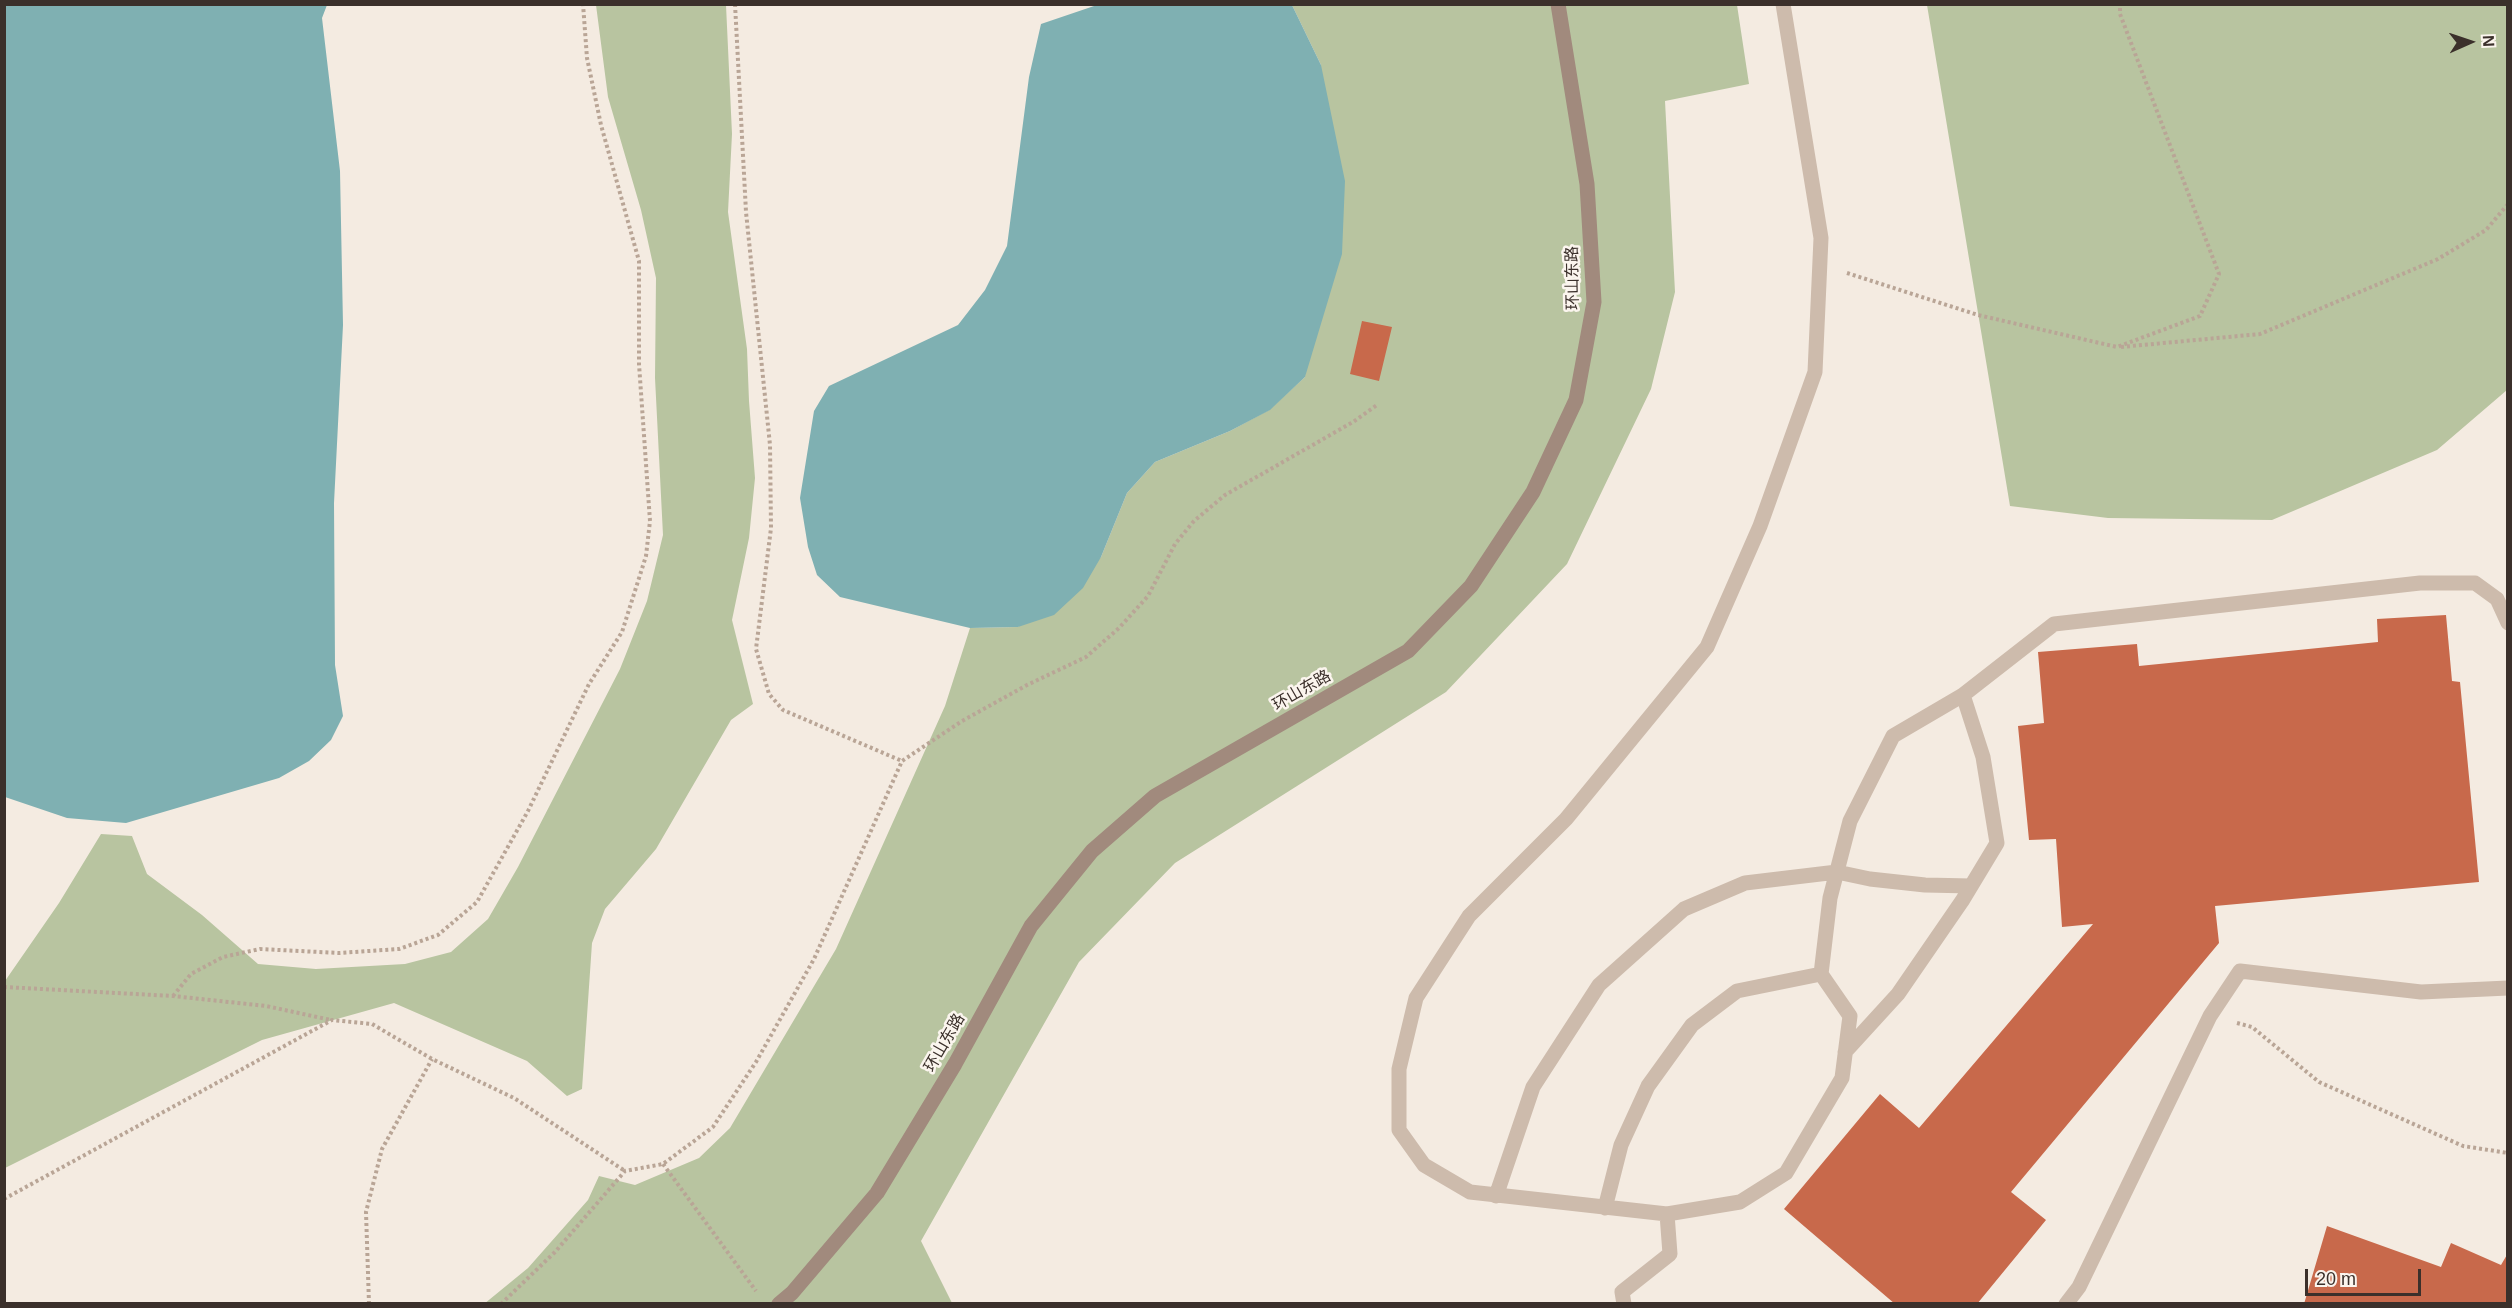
<!DOCTYPE html>
<html>
<head>
<meta charset="utf-8">
<style>
	body { margin:0 }
	#map { position:relative; width:2512px; height:1308px; overflow:hidden; background:#f4ebe1; font-family:Arial,sans-serif }
	canvas { display:block }
	.frame { position:absolute; inset:0; border:6px solid #3b302b; pointer-events:none }
	.north { position:absolute; left:2440px; top:12px; width:60px; height:60px; -webkit-text-stroke:4px #fbf5ee; paint-order:stroke; rotate:87deg; font-size:16px; font-weight:700; line-height:24px; text-align:center; color:#3b302b }
	.north::after { content:''; display:block; margin:auto; width:21px; height:27px; background:#3b302b; clip-path:polygon(50% 0,100% 100%,50% 72%,0 100%) }
	.scale { position:absolute; left:2305px; top:1269px; width:116px; height:27px; box-sizing:border-box; border:3px solid #3b302b; border-top:0; padding-left:8px; font-size:18px; line-height:21px; white-space:nowrap; color:#3b302b; -webkit-text-stroke:4px #fbf5ee; paint-order:stroke }
</style>
</head>
<body>
<div id="map">
<canvas width="2512" height="1308"></canvas>
<div class="frame"></div>
<div class="north">N</div>
<div class="scale">20 m</div>
</div>
<script>
const g = document.querySelector('canvas').getContext('2d');
g.lineJoin = 'round';
function fillPath(path, color) { g.fillStyle = color; g.fill(path, 'evenodd'); }
const poly = rows => new Path2D(rows.map(r => 'M' + r).join(''));
function trace(path, color, width, dash) { g.strokeStyle = color; g.lineWidth = width; g.lineCap = dash ? 'butt' : 'round'; g.setLineDash(dash || []); g.stroke(path); }
function label(font, color, halo, rows, align = 'center') {
  g.font = font + ' Arial,"Noto Sans SC",sans-serif'; g.lineWidth = 5; g.setLineDash([]); g.textBaseline = 'middle'; g.strokeStyle = halo; g.fillStyle = color; for (const [text, x, y, turn = 0] of rows) {
    g.save(); g.translate(x, y); g.rotate((+turn || 0) * Math.PI / 180); g.textAlign = isNaN(turn) ? turn : align; if (halo) g.strokeText(text, 0, 0); g.fillText(text, 0, 0); g.restore();
  }
}
fillPath(poly([
	[596,5,726,5,732,134,728,212,747,349,749,401,755,478,749,538,732,620,753,704,731,720,656,849,605,909,592,943,582,1089,567,1096,527,1061,394,1003,262,1040,5,1168,5,981,59,903,101,834,132,836,147,874,202,915,258,964,316,969,405,964,451,952,488,919,518,867,620,669,647,601,663,535,655,378,656,278,641,210,608,97],
	[1292,5,1737,5,1749,84,1665,101,1675,292,1651,389,1567,564,1446,692,1175,863,1079,962,921,1241,952,1303,484,1304,528,1268,588,1200,599,1176,635,1185,699,1158,730,1128,836,949,945,706,970,628,1018,627,1101,557,1127,493,1155,462,1230,431,1269,410,1305,377,1321,65],
	[1927,5,2507,5,2507,390,2437,450,2272,520,2108,518,2010,506]
]), '#b8c4a0');
fillPath(poly([
	[4,5,327,5,322,18,340,171,343,325,334,503,335,665,343,716,331,740,309,761,279,778,126,823,67,818,5,797],
	[1097,5,1292,5,1321,65,1345,181,1342,254,1305,377,1270,410,1230,431,1155,462,1127,493,1101,557,1083,588,1054,615,1018,627,970,628,840,597,817,575,808,547,800,498,814,411,829,386,958,325,985,290,1007,246,1029,77,1041,24]
]), '#7fb0b2');
fillPath(poly([
	[1362,321,1392,327,1379,381,1350,374],
	[2446,615,2452,681,2460,682,2479,882,2215,906,2219,943,2011,1192,2046,1220,1977,1304,1895,1304,1784,1209,1880,1094,1919,1128,2093,924,2062,927,2056,839,2029,840,2018,726,2044,723,2038,652,2137,644,2139,666,2378,642,2377,619],
	[2327,1226,2441,1267,2451,1243,2501,1265,2508,1253,2508,1304,2304,1304]
]), '#c8694b');
trace(poly([
	[735,4,746,212,770,445,771,528,756,649,769,694,783,710,902,761],
	[1847,273,1978,315,2117,347,2200,316,2219,274,2120,14,2120,4],
	[2121,347,2260,334,2438,259,2486,230,2508,204],
	[4,987,173,996,266,1006,331,1020],
	[173,996,191,974,223,957,260,949,339,953,399,949,438,935,477,902,528,811,589,684,622,632,646,556,650,521,639,364,639,261,601,125,587,58,583,4],
	[2237,1023,2252,1027,2319,1082,2463,1146,2508,1153],
	[663,1164,756,1291],
	[4,1199,332,1020,372,1024,432,1059,514,1098,625,1171],
	[369,1304,366,1212,382,1149,432,1059],
	[501,1304,555,1252,625,1171,663,1164,713,1127,756,1062,814,959,902,761,962,721,1027,685,1086,657,1119,628,1148,596,1175,544,1194,521,1225,495,1353,422,1377,405]
]), '#b9a596', 4, [3, 3]);
trace(poly([
	[1783,4,1821,238,1815,372,1760,526,1707,647,1566,819,1469,916,1416,998,1399,1069,1399,1130,1424,1165,1470,1192,1667,1214,1740,1202,1786,1173,1842,1078,1850,1016,1821,974,1830,898,1850,821,1893,736,1963,695,2054,624,2420,583,2475,583,2497,599,2508,623],
	[1845,1052,1898,994,1962,901,1997,843,1983,757,1963,695],
	[1496,1196,1533,1087,1599,985,1684,909,1745,883,1837,872,1870,879,1925,885,1971,886],
	[1605,1208,1621,1145,1648,1086,1692,1025,1737,991,1821,974],
	[1624,1304,1622,1292,1670,1254,1667,1214],
	[2066,1304,2079,1287,2210,1016,2240,971,2421,992,2508,988]
]), '#cdbbac', 15);
trace(poly([
	[779,1304,792,1293,877,1193,955,1064,1031,926,1092,851,1155,796,1408,651,1471,586,1533,492,1576,400,1594,302,1587,184,1558,4]
]), '#a18a7d', 15);
label('16px', '#3b302b', '#fbf5ee', [
	["环山东路",1573,278,-91],
	["环山东路",1302,691,-30],
	["环山东路",945,1043,-60]
]);
</script>
</body>
</html>
